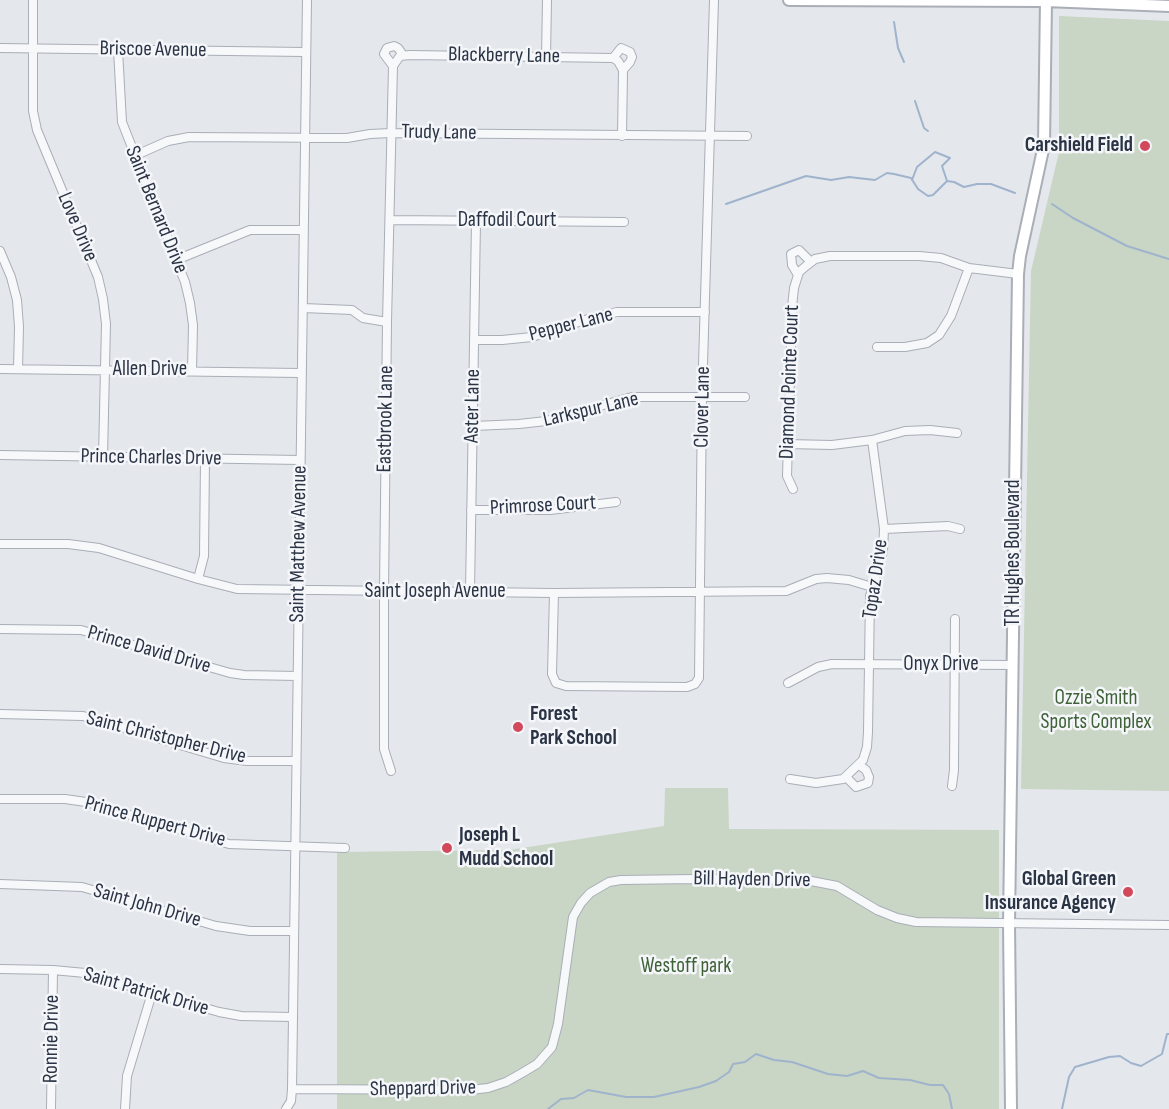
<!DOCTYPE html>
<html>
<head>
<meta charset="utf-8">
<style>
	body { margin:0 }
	canvas { display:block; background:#e4e7ec }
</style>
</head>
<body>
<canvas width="1169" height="1109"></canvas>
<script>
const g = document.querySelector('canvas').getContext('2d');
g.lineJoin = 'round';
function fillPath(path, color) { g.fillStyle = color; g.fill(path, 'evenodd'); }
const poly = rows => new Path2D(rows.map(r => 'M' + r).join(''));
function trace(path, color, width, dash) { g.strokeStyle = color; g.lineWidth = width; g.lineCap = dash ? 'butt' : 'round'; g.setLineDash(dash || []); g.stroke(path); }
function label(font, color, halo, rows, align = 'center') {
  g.font = font + ' "Sofia Sans Condensed",sans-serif'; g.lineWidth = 5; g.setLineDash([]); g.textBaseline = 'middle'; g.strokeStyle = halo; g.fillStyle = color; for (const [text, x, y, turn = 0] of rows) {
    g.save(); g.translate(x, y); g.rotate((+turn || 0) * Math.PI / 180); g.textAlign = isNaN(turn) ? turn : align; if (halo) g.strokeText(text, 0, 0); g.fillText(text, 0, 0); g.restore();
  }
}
fillPath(poly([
	[1059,16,1169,21,1169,791,1021,789,1031,271,1059,152],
	[665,788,728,788,729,829,999,830,999,1109,337,1109,337,852,509,850,664,826]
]), '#c9d6c5');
trace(poly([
	[894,22,898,48,904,62],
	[915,101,924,128,928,131],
	[912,180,917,167,935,152,950,158,942,166,947,181],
	[947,181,954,182,964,187,977,184,991,184,1015,193],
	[726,204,806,176,831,180,849,177,875,180,887,173,894,174,911,178,918,189,928,196,933,195,947,181],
	[1052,204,1073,218,1127,246,1169,259],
	[548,1109,561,1099,574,1098,588,1090,626,1097,654,1097,699,1087,716,1081,729,1072,733,1064,745,1062,756,1054,774,1060,792,1062,828,1074,847,1076,863,1071,879,1078,910,1080,930,1085,943,1085,949,1094,952,1109],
	[1062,1109,1069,1077,1075,1067,1109,1057,1120,1056,1131,1063,1141,1066,1162,1054,1167,1034,1169,1034]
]), '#9fb4cc', 2);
const street = poly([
	[33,0,33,111,37,130,98,277,103,299,106,324,103,457],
	[0,48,305,52],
	[118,50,122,122,185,282,190,303,193,325,192,371],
	[546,57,547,0],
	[613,58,621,48,630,52,632,57,630,62,623,70],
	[393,66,384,54,387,48,394,46,398,48,403,55],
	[134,156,168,141,189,137,347,138,370,134,391,133,747,136],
	[390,220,624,222],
	[0,251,11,277,17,300,19,327,18,369],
	[176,260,250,230,303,230],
	[798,275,792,265,791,254,799,250,811,262],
	[303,308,352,310,363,318,387,322],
	[474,340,502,340,532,337,588,319,617,312,705,312],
	[877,347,905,347,927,343,939,335,951,316,969,268],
	[0,369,300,373],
	[474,426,519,424,546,421,632,397,745,397],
	[872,440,905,431,930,430,957,433],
	[787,444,832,445,872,440,884,529,883,551,870,596,868,732,867,747,863,760,843,779,816,783,790,779],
	[0,455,300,460],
	[793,489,787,476,792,307,794,288,799,272,806,266,815,259,830,256,919,256,941,258,969,268,1018,274],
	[471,510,550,510,616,502],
	[884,529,948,526,960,529],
	[0,544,68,544,99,548,198,579,237,589,554,593,786,591,816,579,827,578,849,580,872,587],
	[198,579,204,556,205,459],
	[470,591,476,221],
	[554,593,552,674,556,683,566,686,687,687,695,684,699,678,702,397,714,0],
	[0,629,81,630,230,673,244,675,297,676],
	[788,683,818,667,832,664,1013,665],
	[0,714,83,716,224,758,247,761,296,761],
	[391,771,384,749,384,591,387,322,393,66,400,56,410,55,613,58,618,61,623,70,622,136],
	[846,777,856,787,868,783,869,777,866,770,859,765],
	[952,786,954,770,955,619],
	[0,799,65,799,86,802,229,844,345,848],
	[0,884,82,887,216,926,250,931,293,931],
	[0,969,53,970,85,973,219,1012,241,1016,293,1017],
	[292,1089,470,1090,488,1088,506,1082,522,1073,537,1064,552,1047,558,1024,573,917,581,903,590,893,609,882,621,880,693,879,806,880,837,886,877,910,897,918,916,922,1169,925],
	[51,1109,53,970],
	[125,1109,127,1076,152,993],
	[286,1109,291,1101,292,1089,307,0]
]);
const secondary = poly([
	[789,0,1046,1,1169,6],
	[1011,1109,1009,923,1018,274,1020,256,1044,145,1046,0]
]);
trace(street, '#a9aeb7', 10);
trace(secondary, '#a9aeb7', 14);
trace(street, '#f7f8fa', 8);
trace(secondary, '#fff', 10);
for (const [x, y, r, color] of [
	[1145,146,6,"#d1495b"],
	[518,727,6,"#d1495b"],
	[447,848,6,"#d1495b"],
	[1128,892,6,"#d1495b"]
]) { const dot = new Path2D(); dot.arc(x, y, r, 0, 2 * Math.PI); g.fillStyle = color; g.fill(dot); trace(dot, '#f4f6f9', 2); }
label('21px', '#2b3445', '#f4f6f9', [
	["Briscoe Avenue",153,50,1],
	["Blackberry Lane",504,56,1],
	["Trudy Lane",439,133,1],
	["Saint Bernard Drive",156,210,68],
	["Daffodil Court",507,221],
	["Love Drive",77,227,67],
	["Pepper Lane",571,325,-14],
	["Allen Drive",150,370],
	["Diamond Pointe Court",790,382,-88],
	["Aster Lane",473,406,-89],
	["Clover Lane",703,407,-89],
	["Larkspur Lane",591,410,-13],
	["Eastbrook Lane",386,419,-89],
	["Prince Charles Drive",151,458,1],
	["Primrose Court",543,506,-3],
	["Saint Matthew Avenue",299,544,-89],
	["TR Hughes Boulevard",1014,553,-90],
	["Topaz Drive",876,579,-82],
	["Saint Joseph Avenue",435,592],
	["Prince David Drive",149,650,16],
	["Onyx Drive",941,665],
	["Saint Christopher Drive",166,738,14],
	["Prince Ruppert Drive",155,822,15],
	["Bill Hayden Drive",752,880,1],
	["Saint John Drive",147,906,16],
	["Saint Patrick Drive",146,992,16],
	["Ronnie Drive",52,1039,-89],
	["Sheppard Drive",423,1089,-1]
]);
label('bold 21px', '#2b3445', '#f4f6f9', [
	["Carshield Field",1133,146],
	["Forest",530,715,"left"],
	["Park School",530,739,"left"],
	["Joseph L",459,836,"left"],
	["Mudd School",459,860,"left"],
	["Global Green",1116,880],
	["Insurance Agency",1116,904]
], 'right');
label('21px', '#3f6138', '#f4f6f9', [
	["Ozzie Smith",1096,699],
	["Sports Complex",1096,723],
	["Westoff park",686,967]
]);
</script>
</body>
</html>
